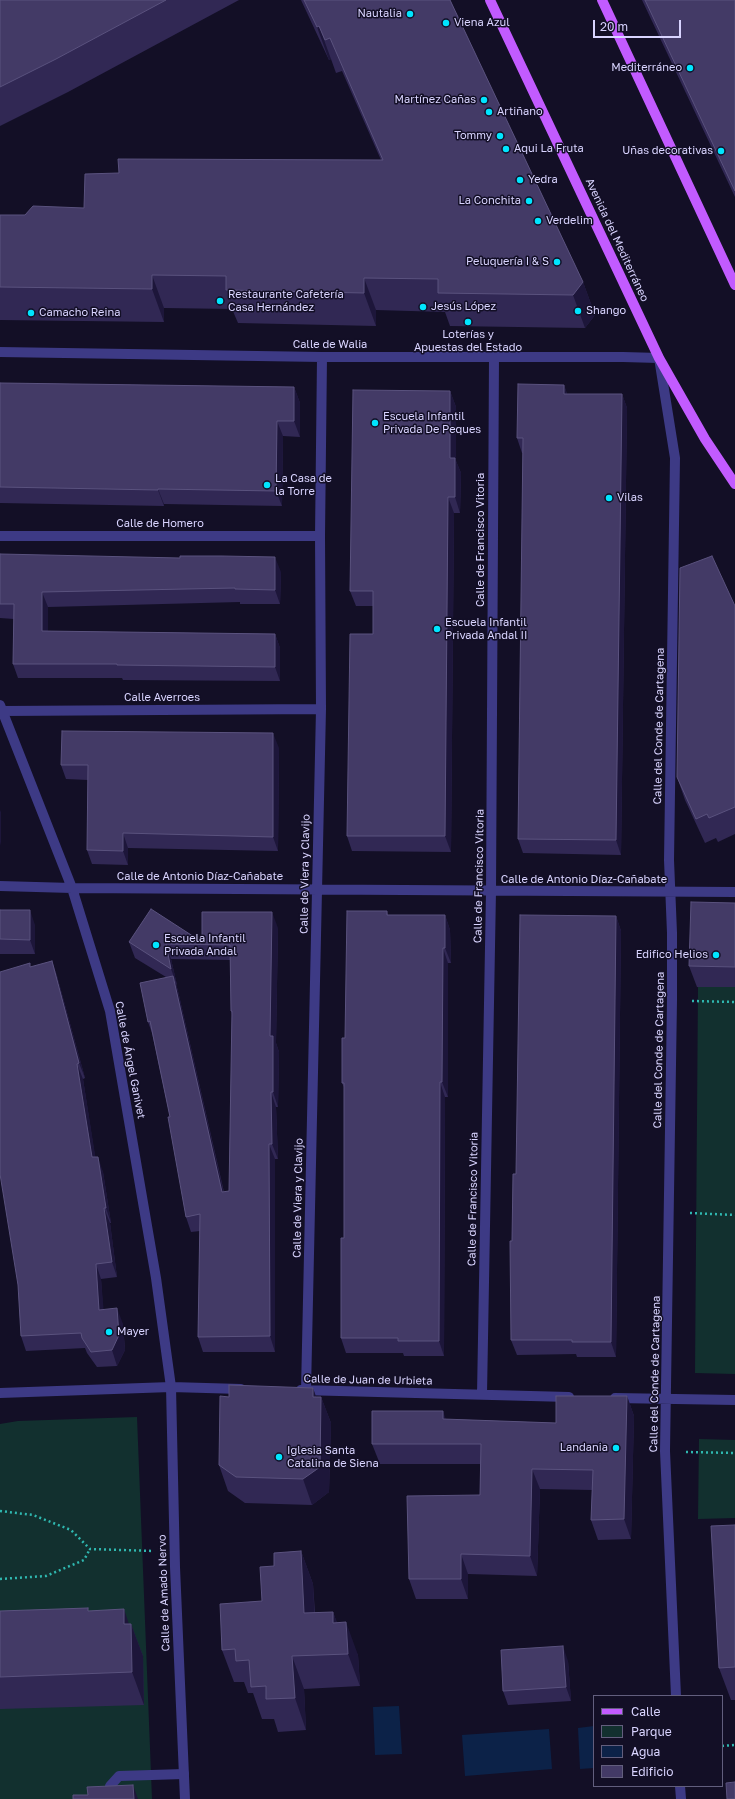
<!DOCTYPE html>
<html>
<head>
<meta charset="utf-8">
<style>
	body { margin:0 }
	#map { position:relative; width:735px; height:1799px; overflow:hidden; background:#130f26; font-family:"Golos Text",sans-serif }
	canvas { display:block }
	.legend { position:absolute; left:593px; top:1695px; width:130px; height:92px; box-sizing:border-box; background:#130f26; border:1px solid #625e7d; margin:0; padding:5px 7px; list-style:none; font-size:12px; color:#d9d4ff }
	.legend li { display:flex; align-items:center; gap:8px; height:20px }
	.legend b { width:20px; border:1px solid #625e7d }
	.scale { position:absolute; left:593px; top:20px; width:88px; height:18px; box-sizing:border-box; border:2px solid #d9d4ff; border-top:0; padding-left:5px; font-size:12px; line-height:14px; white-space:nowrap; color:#d9d4ff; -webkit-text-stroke:3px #130f26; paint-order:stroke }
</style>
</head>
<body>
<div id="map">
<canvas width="735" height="1799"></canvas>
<ul class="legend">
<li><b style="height:5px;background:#c25bff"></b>Calle</li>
<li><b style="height:11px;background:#12302f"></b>Parque</li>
<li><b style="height:11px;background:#0c2248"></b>Agua</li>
<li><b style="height:11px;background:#433a66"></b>Edificio</li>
</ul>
<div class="scale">20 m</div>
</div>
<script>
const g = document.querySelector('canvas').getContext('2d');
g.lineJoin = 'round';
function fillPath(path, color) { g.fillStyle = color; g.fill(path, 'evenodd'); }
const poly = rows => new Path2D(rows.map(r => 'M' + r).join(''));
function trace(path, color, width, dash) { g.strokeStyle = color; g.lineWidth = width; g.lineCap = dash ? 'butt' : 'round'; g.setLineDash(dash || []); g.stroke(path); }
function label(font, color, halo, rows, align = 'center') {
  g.font = font + ' "Golos Text",sans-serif'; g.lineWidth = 3; g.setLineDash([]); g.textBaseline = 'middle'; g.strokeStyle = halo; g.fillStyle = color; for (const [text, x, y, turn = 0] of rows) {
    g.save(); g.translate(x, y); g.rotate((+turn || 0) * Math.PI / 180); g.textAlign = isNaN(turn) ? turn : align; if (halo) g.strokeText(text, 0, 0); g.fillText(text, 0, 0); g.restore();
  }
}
fillPath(poly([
	[698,987,735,987,735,1374,695,1373],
	[137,1417,152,1799,0,1799,0,1424,18,1421],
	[699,1439,735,1440,735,1518,698,1519]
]), '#12302f');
fillPath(poly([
	[399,1706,402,1754,375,1755,373,1707],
	[594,1726,594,1768,580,1769,578,1728],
	[549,1729,552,1769,465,1776,462,1735]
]), '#0c2248');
trace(poly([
	[692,1001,735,1002],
	[690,1213,735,1215],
	[686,1452,735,1453],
	[0,1511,33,1515,71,1530,90,1549,154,1551],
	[0,1579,46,1576,84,1560,90,1549],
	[722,1746,735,1745]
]), '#2fb8b0', 2.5, [2, 3]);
trace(poly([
	[110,1786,119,1776,184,1774]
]), '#3d3a85', 10);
trace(poly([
	[0,352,322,357,623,357,659,358,675,458,669,860,672,933,672,1000,665,1451,676,1696],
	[0,536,320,536],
	[0,705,72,888,110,1011,156,1278,171,1387,175,1567,185,1799],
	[3,711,321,709],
	[0,886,72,888,735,892],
	[301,1390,569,1397],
	[306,1390,321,709,320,536,322,357],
	[0,1393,171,1387,241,1389],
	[482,1394,491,891,494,357],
	[615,1398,735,1400],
	[680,1786,681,1799]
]), '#3d3a85', 10);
trace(poly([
	[490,0,659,358,705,439,735,484],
	[602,0,735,285]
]), '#c25bff', 10);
fillPath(poly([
	[0,0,239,0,68,92,0,126],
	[301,0,450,0,583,282,595,315,585,328,450,326,445,312,376,310,376,326,238,323,232,309,164,308,164,322,0,320,0,215,25,215,84,208,119,173,381,160,342,71,336,73,331,59,329,60],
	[642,0,735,0,735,197],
	[0,383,294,387,300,403,300,437,283,436,282,506,164,504,164,506,0,503],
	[564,385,567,394,622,394,627,408,621,855,523,853,518,839,523,453,522,453,517,438],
	[450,391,456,407,456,461,461,473,460,513,454,513,451,852,352,851,347,836,373,634,373,606,356,606,350,591],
	[0,554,281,572,280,604,240,604,240,602,48,607,48,631,275,634,280,648,280,681,123,680,122,678,18,678,13,664,14,619,0,618],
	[735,606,735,834,718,842,716,838,705,843,685,800,677,777],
	[279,748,278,851,128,848,128,865,92,864,87,850,88,780,66,779,61,765],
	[735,903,735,987,697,987,689,966],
	[0,910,35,925,35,954,0,954],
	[387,911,388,915,445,915,450,930,451,963,448,963,448,1097,445,1097,444,1356,404,1356,403,1353,346,1353,341,1338,344,1238,344,1087,342,1083,345,1038],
	[616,916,621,931,616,1357,577,1357,576,1354,517,1355,511,1340,512,1241,516,1174],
	[278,928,276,1043,279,1052,278,1107,276,1107,278,1159,275,1159,275,1352,203,1352,198,1337,200,1231,191,1232,186,1217,170,1117,152,1033,148,1022,166,977,135,958,129,942,202,942],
	[171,959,230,960,231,1011,232,1015,229,1191,224,1192,178,991,176,984,177,985],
	[52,961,57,976,85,1078,83,1079,95,1157,103,1172,111,1223,110,1223,117,1277,101,1279,103,1309,123,1324,125,1350,117,1366,97,1367,87,1353,85,1348,26,1351,21,1336,18,1285,31,967],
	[313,1388,316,1397,321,1397,331,1423,329,1492,312,1505,245,1503,228,1491,219,1465,229,1397],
	[627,1396,634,1416,631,1539,598,1540,591,1520,592,1490,540,1489,537,1576,468,1574,468,1599,416,1599,409,1579,480,1495,480,1464,380,1464,372,1444,446,1419,556,1423],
	[735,1525,735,1700,731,1700,719,1668],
	[301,1551,313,1584,315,1613,333,1612,337,1623,358,1655,360,1686,304,1689,306,1730,278,1732,274,1719,262,1719,253,1693,248,1693,244,1682,234,1682,222,1650,262,1601,274,1566],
	[0,1611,131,1624,143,1656,144,1705,0,1709],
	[568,1661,571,1701,508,1705,503,1691]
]), '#312854');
fillPath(poly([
	[319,26,331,59,329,60,317,27],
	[152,275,164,308,164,322,152,289],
	[364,278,376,310,376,326,364,293],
	[583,282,595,315,585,328,573,295],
	[564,385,569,400,564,394],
	[294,387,300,403,300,437,294,421],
	[450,391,456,407,456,461,461,473,460,513,455,497,450,458],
	[622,394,627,408,621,855,616,840],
	[277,421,283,436,282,506,276,491],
	[158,489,164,504,164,506,158,490],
	[448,497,454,513,451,852,445,836],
	[275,557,281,572,280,604,275,590],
	[42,592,48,607,48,646,42,631],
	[275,634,280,648,280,681,275,667],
	[273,733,279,748,278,851,273,837],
	[0,810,1,812,1,846,0,842],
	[123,833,128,848,128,865,123,851],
	[30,910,35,925,35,954,30,940],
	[272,912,278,928,276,1043,279,1052,278,1107,273,1092,270,1036],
	[445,915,450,930,451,963,445,948],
	[616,916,621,931,616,1357,611,1342],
	[166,944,171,959,177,985,171,969],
	[443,948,448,963,448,1097,442,1082],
	[52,961,57,976,85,1078,79,1063],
	[173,976,178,991,227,1207,222,1192],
	[77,1064,83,1079,98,1173,92,1157],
	[440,1082,445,1097,444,1356,439,1341],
	[271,1092,276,1107,278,1159,272,1144],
	[269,1144,275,1159,275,1352,270,1336],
	[98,1157,103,1172,111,1223,106,1208],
	[104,1208,110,1223,117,1277,112,1262],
	[96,1264,101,1279,105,1325,99,1310],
	[117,1308,123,1324,125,1350,117,1366,112,1350],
	[313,1388,321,1411,321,1397,331,1423,329,1492,312,1505,303,1479,313,1397],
	[627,1396,634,1416,631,1539,624,1519],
	[443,1411,450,1431,443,1419],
	[532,1469,540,1489,537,1576,530,1556],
	[301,1551,313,1584,316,1646,304,1613],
	[461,1554,468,1574,468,1599,461,1579],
	[124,1609,131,1630,131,1624,143,1656,144,1705,132,1672,124,1624],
	[333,1612,345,1644,333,1623],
	[346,1622,358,1655,360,1686,348,1654],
	[563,1646,568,1661,571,1701,566,1687],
	[292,1656,304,1689,306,1730,295,1698],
	[133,1785,138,1799,134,1799]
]), '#1d163a');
const building = poly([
	[0,0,166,0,56,59,0,87,0,0],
	[304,0,450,0,583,282,573,295,438,293,438,279,364,278,364,293,226,290,226,276,152,275,152,289,0,287,0,215,25,215,33,206,84,208,85,174,119,173,118,159,383,160,330,38,325,40,319,26,317,27,304,0],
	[645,0,735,0,735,191,645,0],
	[0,383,294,387,294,421,277,421,276,491,158,489,158,490,0,487,0,383],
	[518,384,564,385,564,394,622,394,616,840,518,839,523,438,517,438,518,384],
	[353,390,450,391,450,458,455,458,455,497,448,497,445,836,347,836,350,634,373,634,373,591,350,591,353,390],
	[0,554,180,558,180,556,222,556,275,557,275,590,235,589,235,588,42,592,42,631,275,634,275,667,117,665,117,664,13,664,14,604,0,604,0,554],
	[712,556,735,606,735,807,709,818,707,814,696,819,677,777,680,568,712,556],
	[62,731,273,733,273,837,123,833,123,851,87,850,88,765,61,765,62,731],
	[691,902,735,903,735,967,689,966,691,902],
	[151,909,202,942,202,912,272,912,270,1036,273,1036,273,1092,271,1092,272,1144,269,1144,270,1336,198,1337,200,1214,186,1217,168,1117,170,1117,150,1021,148,1022,140,983,173,976,222,1192,229,1191,232,1011,231,1011,230,945,166,944,171,969,129,942,151,909],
	[0,910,30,910,30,940,0,939,0,910],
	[347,911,387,911,387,915,445,915,445,948,443,948,442,1082,440,1082,439,1341,398,1341,398,1338,341,1338,341,1238,344,1238,344,1083,342,1083,342,1038,345,1038,347,911],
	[520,915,616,916,611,1342,572,1342,572,1340,511,1340,510,1241,512,1241,513,1174,516,1174,520,915],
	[52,961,79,1063,77,1064,92,1157,98,1157,106,1208,104,1208,112,1262,96,1264,99,1310,117,1308,119,1335,112,1350,91,1352,82,1338,81,1333,21,1336,18,1285,0,1174,0,972,30,963,30,967,52,961],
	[229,1385,313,1388,313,1397,321,1397,320,1467,303,1479,236,1477,219,1465,220,1396,229,1397,229,1385],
	[556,1396,627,1396,624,1519,591,1520,593,1470,532,1469,530,1556,461,1554,461,1579,409,1579,407,1496,480,1495,481,1444,372,1444,372,1411,443,1411,443,1419,556,1423,556,1396],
	[735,1525,735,1667,719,1668,711,1526,735,1525],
	[301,1551,304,1613,333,1612,333,1623,346,1622,348,1654,292,1656,295,1698,266,1699,266,1686,251,1687,249,1660,236,1661,235,1649,222,1650,220,1604,262,1601,260,1567,274,1566,274,1553,301,1551],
	[88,1608,88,1611,124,1609,124,1624,131,1624,132,1672,0,1677,0,1611,88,1608],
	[563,1646,566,1687,503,1691,501,1650,563,1646],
	[735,1782,735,1799,727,1799,726,1783,735,1782],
	[133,1785,134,1799,73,1799,73,1795,88,1795,87,1787,133,1785]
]);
fillPath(building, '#433a66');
trace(building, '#5a527e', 1);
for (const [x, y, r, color] of [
	[410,14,4,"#00e5ff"],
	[446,23,4,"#00e5ff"],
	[690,68,4,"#00e5ff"],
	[484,100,4,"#00e5ff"],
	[489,112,4,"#00e5ff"],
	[500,136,4,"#00e5ff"],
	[506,149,4,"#00e5ff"],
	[721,151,4,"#00e5ff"],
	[520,180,4,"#00e5ff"],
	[529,201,4,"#00e5ff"],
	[538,221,4,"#00e5ff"],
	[557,262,4,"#00e5ff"],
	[220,301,4,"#00e5ff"],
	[423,307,4,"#00e5ff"],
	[578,311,4,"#00e5ff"],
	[31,313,4,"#00e5ff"],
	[468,322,4,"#00e5ff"],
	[375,423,4,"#00e5ff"],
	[267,485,4,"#00e5ff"],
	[609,498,4,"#00e5ff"],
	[437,629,4,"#00e5ff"],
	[156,945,4,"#00e5ff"],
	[716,955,4,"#00e5ff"],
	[109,1332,4,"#00e5ff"],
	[616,1448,4,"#00e5ff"],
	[279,1457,4,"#00e5ff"]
]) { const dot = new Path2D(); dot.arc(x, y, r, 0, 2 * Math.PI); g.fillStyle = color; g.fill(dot); trace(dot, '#130f26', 1.5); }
label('11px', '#d9d4ff', '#130f26', [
	["Nautalia",402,14,"right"],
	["Viena Azul",454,23],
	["Mediterráneo",682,68,"right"],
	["Martínez Cañas",476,100,"right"],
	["Artiñano",497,112],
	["Tommy",492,136,"right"],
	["Aqui La Fruta",514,149],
	["Uñas decorativas",713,151,"right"],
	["Yedra",528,180],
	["La Conchita",521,201,"right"],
	["Verdelim",546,221],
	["Peluquería I & S",549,262,"right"],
	["Restaurante Cafetería",228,295],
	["Casa Hernández",228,308],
	["Jesús López",431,307],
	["Shango",586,311],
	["Camacho Reina",39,313],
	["Loterías y",468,335,"center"],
	["Apuestas del Estado",468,348,"center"],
	["Escuela Infantil",383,417],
	["Privada De Peques",383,430],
	["La Casa de",275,479],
	["la Torre",275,492],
	["Vilas",617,498],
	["Escuela Infantil",445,623],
	["Privada Andal II",445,636],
	["Escuela Infantil",164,939],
	["Privada Andal",164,952],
	["Edifico Helios",708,955,"right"],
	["Mayer",117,1332],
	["Landania",608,1448,"right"],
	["Iglesia Santa",287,1451],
	["Catalina de Siena",287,1464]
], 'left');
label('11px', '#d9d4ff', '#130f26', [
	["Avenida del Mediterráneo",617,240,65],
	["Calle de Walia",330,345],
	["Calle de Homero",160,524],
	["Calle de Francisco Vitoria",481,540,-90],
	["Calle Averroes",162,698],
	["Calle del Conde de Cartagena",659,726,-89],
	["Calle de Viera y Clavijo",305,874,-89],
	["Calle de Francisco Vitoria",479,876,-89],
	["Calle de Antonio Díaz-Cañabate",200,877],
	["Calle de Antonio Díaz-Cañabate",584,880],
	["Calle del Conde de Cartagena",659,1050,-89],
	["Calle de Ángel Ganivet",130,1060,79],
	["Calle de Viera y Clavijo",298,1198,-89],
	["Calle de Francisco Vitoria",473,1199,-89],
	["Calle del Conde de Cartagena",655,1374,-89],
	["Calle de Juan de Urbieta",368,1380,1],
	["Calle de Amado Nervo",164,1593,-92]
]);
</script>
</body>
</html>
